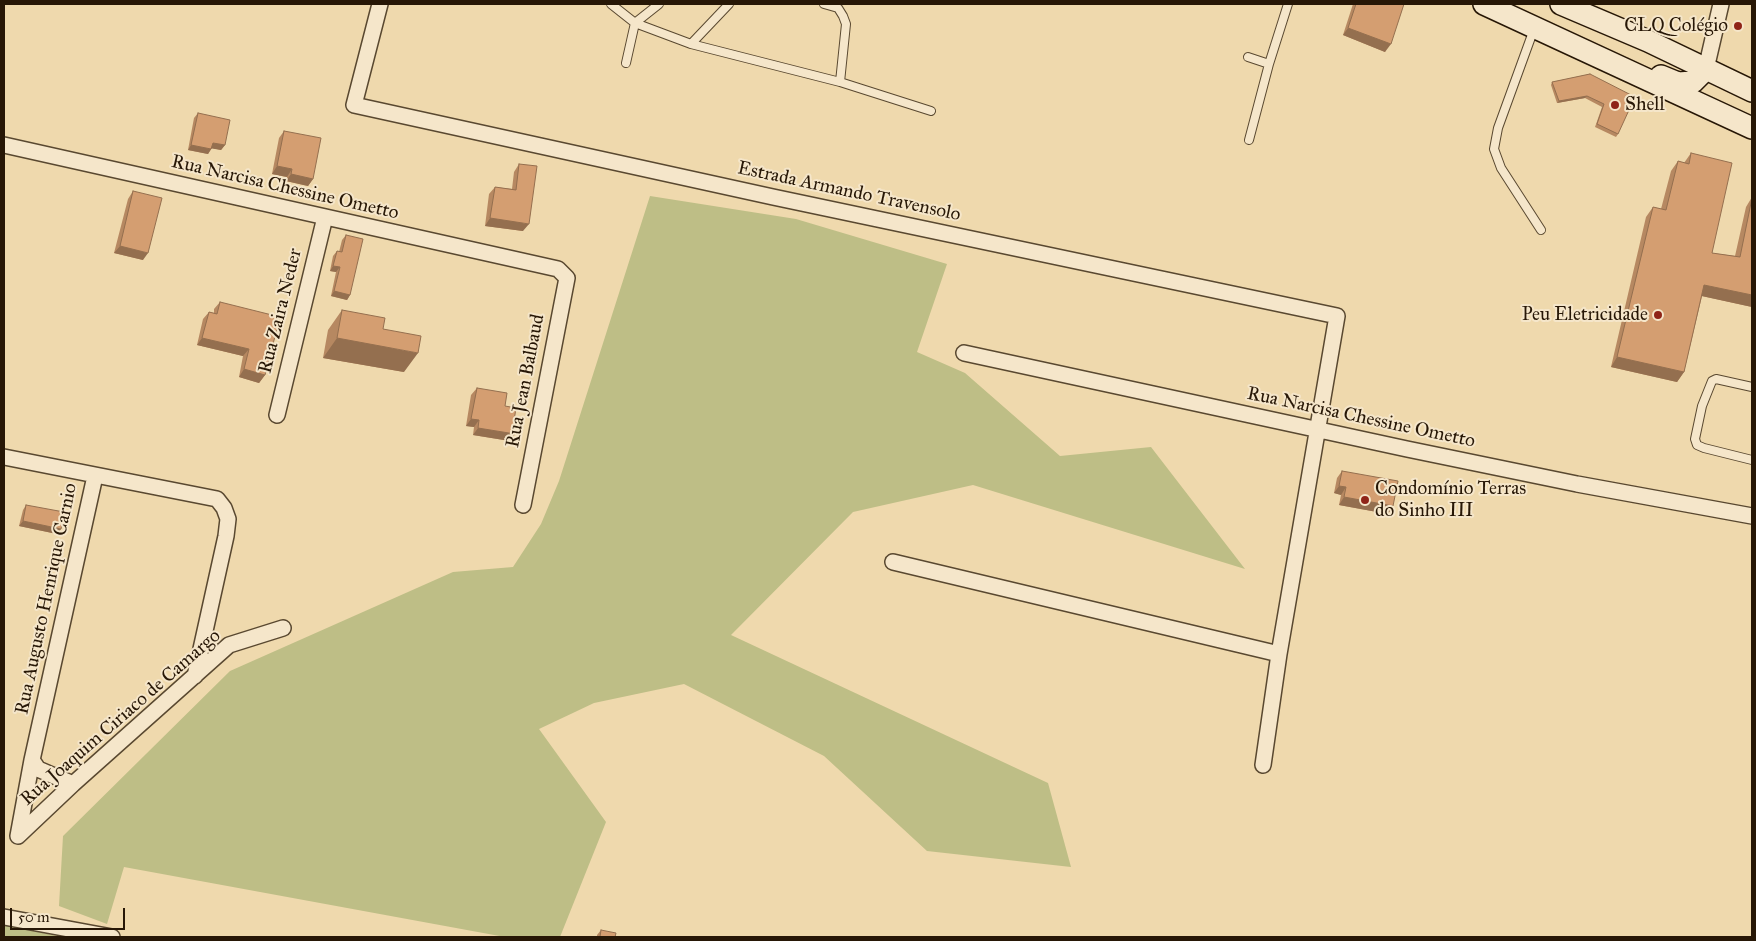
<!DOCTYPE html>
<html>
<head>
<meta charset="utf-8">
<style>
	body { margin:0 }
	#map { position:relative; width:1756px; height:941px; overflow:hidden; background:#efd9ad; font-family:"IM FELL Great Primer",serif }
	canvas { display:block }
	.frame { position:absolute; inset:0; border:5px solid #271706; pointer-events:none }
	.scale { position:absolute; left:10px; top:908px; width:115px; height:22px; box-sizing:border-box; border:2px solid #271706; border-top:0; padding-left:6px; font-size:15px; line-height:18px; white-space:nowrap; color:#271706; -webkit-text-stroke:4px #f5e6ca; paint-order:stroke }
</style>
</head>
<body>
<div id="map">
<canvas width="1756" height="941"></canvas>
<div class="frame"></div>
<div class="scale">50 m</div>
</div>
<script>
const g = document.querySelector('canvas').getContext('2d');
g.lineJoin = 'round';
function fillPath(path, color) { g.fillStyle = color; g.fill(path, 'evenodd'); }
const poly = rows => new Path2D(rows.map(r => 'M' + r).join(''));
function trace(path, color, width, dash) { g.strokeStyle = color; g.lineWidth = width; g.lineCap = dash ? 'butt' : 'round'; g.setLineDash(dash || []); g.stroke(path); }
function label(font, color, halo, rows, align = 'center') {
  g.font = font + ' "IM FELL Great Primer",serif'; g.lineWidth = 4; g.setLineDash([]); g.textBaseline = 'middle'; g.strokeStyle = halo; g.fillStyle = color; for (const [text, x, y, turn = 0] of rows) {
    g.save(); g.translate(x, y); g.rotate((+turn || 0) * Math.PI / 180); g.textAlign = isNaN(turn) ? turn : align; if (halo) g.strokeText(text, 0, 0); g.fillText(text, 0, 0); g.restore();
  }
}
fillPath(poly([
	[650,196,796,219,947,264,917,352,965,373,1060,456,1151,447,1245,569,973,485,853,512,731,635,1048,783,1071,867,927,851,824,756,684,684,594,703,539,729,606,822,560,937,505,937,124,867,107,924,59,906,63,836,230,671,453,572,513,567,541,524,559,481],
	[4,925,62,937,4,937]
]), '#bebe86');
const service = poly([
	[611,4,635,23,691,44,729,4],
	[824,4,838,8,843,16,846,24,840,82],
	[1534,29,1498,128,1494,149,1501,168,1541,230],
	[691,44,840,82,931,111],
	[1248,57,1269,64],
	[626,63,635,23,659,4],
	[1249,140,1269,64,1288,4],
	[1752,387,1716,379,1712,381,1702,406,1695,439,1697,445,1704,448,1752,460]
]);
const minor = poly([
	[380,4,354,105,773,197,1337,316,1279,654,1263,765],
	[1706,69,1721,4],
	[4,145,558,269,567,278,523,505],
	[964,353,1407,449,1577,484,1752,516],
	[277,415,325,217],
	[4,457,217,499,224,508,228,519,226,536,195,676],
	[893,562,1279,654],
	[32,760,38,769,73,784],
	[18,836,32,760,95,476],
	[18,836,73,784,229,645,283,628],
	[4,917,112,937]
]);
const secondary = poly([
	[1484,4,1752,128],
	[1561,4,1648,41,1752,91],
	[1661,76,1678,83,1693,82,1706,69]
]);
trace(service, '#594830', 10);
trace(minor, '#594830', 18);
trace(secondary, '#271706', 24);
trace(service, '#f5e6ca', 8);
trace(minor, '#f5e6ca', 15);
trace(secondary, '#f5e6ca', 21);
fillPath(poly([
	[1353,4,1404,4,1385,52,1343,35],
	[1590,74,1618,134,1616,137,1595,127,1602,107,1585,98,1557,103,1551,85,1552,82],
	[198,113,225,145,221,150,212,148,208,154,188,150,194,118],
	[284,131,313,179,308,186,286,181,287,177,272,174,279,138],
	[1691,153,1712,253,1735,256,1746,207,1752,197,1752,307,1702,296,1684,372,1677,382,1611,367,1646,217,1653,207,1661,209,1671,171,1678,161,1684,163],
	[519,164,523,231,485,226,489,194,495,187,512,189,514,172],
	[133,191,143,260,114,253,128,199],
	[346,235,350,295,347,300,331,296,336,272,330,271,333,256,337,251,339,252,342,240],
	[220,302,265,375,259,383,239,377,243,356,197,345,203,319,209,312,214,313,214,309],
	[342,310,383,329,404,372,323,358,328,330],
	[477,388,505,406,514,421,515,434,510,441,473,435,474,427,466,426,471,395],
	[1342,471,1393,506,1388,514,1339,505,1341,495,1334,493,1337,478],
	[26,505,57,534,19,526,23,510],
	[601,930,615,937,597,937,597,935]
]), '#b68861');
fillPath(poly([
	[1348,28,1391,44,1385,52,1343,35],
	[1587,96,1585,98,1557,103,1559,101],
	[213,143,225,145,221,150,209,148],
	[191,145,211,149,208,154,188,150],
	[277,166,292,169,287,177,272,174],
	[291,174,313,179,308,186,286,181],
	[490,218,529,224,523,231,485,226],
	[120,246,148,253,143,260,114,253],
	[333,266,340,267,336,272,330,271],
	[1704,285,1752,295,1752,307,1697,295],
	[334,291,350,295,347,300,331,296],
	[202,338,249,349,243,356,197,345],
	[337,338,418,353,404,372,323,358],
	[1617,357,1684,372,1677,382,1611,367],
	[244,369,265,375,259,383,239,377],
	[471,419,479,420,474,427,466,426],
	[478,428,515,434,510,441,473,435],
	[1339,486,1346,487,1341,495,1334,493],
	[1344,497,1393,506,1388,514,1339,505],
	[23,521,61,529,57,534,19,526]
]), '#946f4f');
const building = poly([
	[1356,4,1404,4,1391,44,1348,28,1356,4],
	[1590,74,1635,97,1618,134,1597,124,1604,104,1587,96,1559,101,1552,82,1590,74],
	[198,113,230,120,225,145,213,143,211,149,191,145,198,113],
	[284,131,321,138,313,179,291,174,292,169,277,166,284,131],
	[1691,153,1732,163,1712,253,1740,257,1752,198,1752,295,1704,285,1684,372,1617,357,1653,207,1666,210,1678,161,1689,164,1691,153],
	[519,164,537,166,529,224,490,218,495,187,516,190,519,164],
	[133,191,162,198,148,253,120,246,133,191],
	[346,235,363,239,350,295,334,291,340,267,333,266,337,251,342,252,346,235],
	[220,302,280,317,265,375,244,369,249,349,202,338,209,312,217,314,220,302],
	[342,310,385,318,383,329,421,336,418,353,337,338,342,310],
	[477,388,507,393,505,406,516,408,514,421,517,422,515,434,478,428,479,420,471,419,477,388],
	[1342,471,1398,481,1393,506,1344,497,1346,487,1339,486,1342,471],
	[26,505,64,512,61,529,23,521,26,505],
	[601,930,616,933,615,937,600,937,601,930]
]);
fillPath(building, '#d49e71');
trace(building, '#946f4f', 1);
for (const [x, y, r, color] of [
	[1738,26,5,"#8f2418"],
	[1615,105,5,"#8f2418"],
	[1658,315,5,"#8f2418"],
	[1365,500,5,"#8f2418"]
]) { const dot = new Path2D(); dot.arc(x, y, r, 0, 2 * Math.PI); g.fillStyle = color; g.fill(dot); trace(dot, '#f5e6ca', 2); }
label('19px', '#271706', '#f5e6ca', [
	["CLQ Colégio",1728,26],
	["Shell",1625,105,"left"],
	["Peu Eletricidade",1648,315],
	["Condomínio Terras",1375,489,"left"],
	["do Sinho III",1375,511,"left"]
], 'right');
label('19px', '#271706', '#f5e6ca', [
	["Rua Narcisa Chessine Ometto",285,188,13],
	["Estrada Armando Travensolo",849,192,12],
	["Rua Zaira Neder",281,311,-76],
	["Rua Jean Balbaud",526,381,-79],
	["Rua Narcisa Chessine Ometto",1361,418,12],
	["Rua Augusto Henrique Carnio",47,599,-78],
	["Rua Joaquim Ciriaco de Camargo",121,718,-41]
]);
</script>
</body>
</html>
